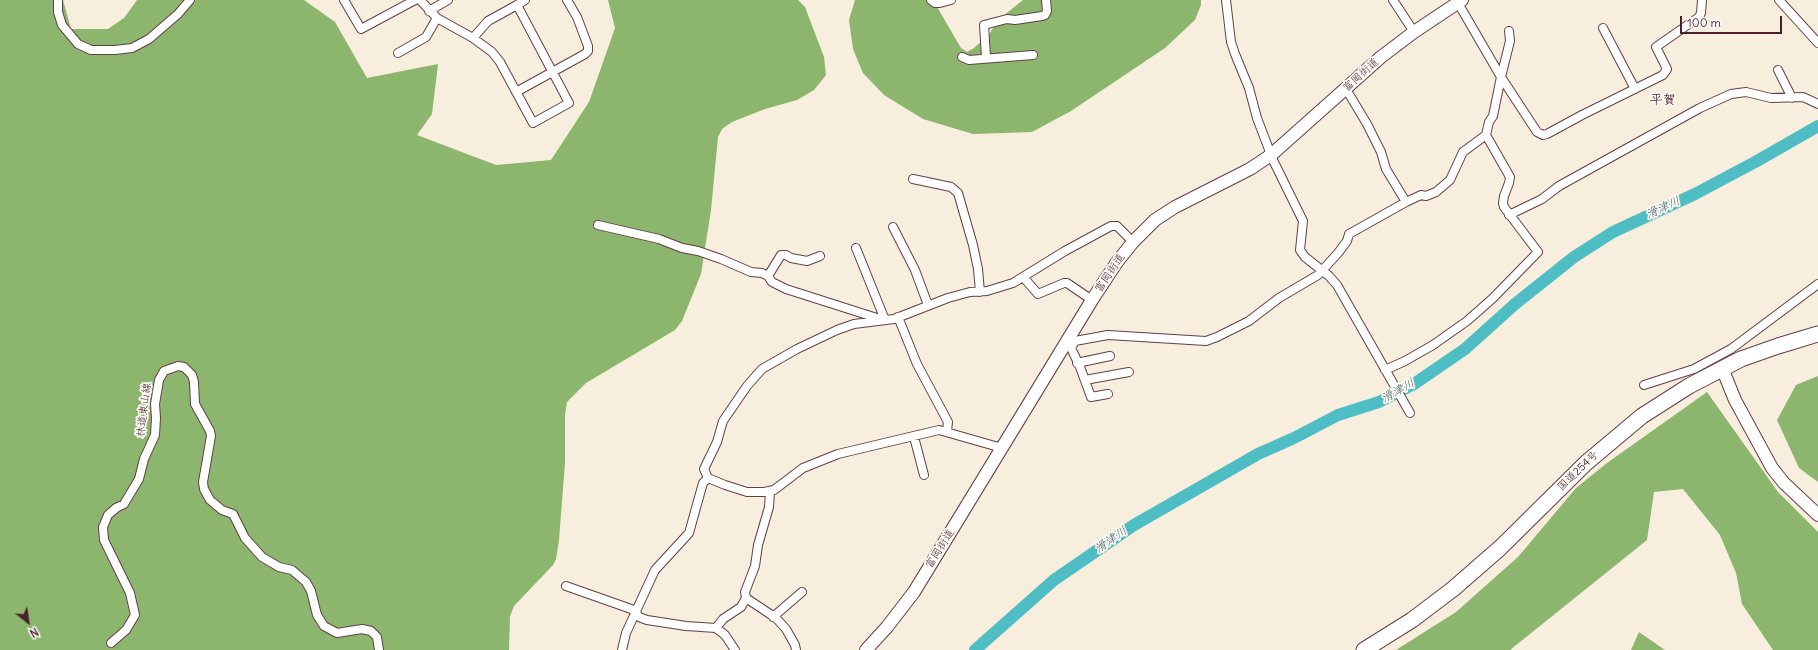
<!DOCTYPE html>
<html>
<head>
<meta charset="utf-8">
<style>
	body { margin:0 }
	#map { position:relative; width:1818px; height:650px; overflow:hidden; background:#f7eedd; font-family:Delius,sans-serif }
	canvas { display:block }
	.north { position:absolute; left:8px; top:602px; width:40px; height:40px; -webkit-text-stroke:3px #fdfcf7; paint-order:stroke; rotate:150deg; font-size:11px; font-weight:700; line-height:16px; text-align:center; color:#4a1f2b }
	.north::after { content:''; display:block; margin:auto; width:14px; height:18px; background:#4a1f2b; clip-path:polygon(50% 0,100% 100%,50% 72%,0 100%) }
	.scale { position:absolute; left:1680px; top:16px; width:102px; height:18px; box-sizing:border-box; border:2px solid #4a1f2b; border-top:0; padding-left:5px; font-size:12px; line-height:14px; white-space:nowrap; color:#4a1f2b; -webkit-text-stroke:3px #fdfcf7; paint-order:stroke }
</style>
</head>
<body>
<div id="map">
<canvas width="1818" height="650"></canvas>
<div class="north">N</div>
<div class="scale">100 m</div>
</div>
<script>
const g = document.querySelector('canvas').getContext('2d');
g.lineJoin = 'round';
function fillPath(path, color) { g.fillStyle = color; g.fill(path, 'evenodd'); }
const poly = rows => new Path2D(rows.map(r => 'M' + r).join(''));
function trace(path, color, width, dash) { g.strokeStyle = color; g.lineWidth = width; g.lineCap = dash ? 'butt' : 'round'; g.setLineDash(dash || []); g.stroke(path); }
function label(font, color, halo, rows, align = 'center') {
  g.font = font + ' Delius,"Klee One",sans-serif'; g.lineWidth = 3.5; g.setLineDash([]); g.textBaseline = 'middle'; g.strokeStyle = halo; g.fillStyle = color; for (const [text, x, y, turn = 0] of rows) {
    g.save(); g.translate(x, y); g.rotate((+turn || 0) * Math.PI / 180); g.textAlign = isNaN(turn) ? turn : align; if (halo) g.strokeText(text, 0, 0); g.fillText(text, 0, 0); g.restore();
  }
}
fillPath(poly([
	[0,0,63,0,71,29,108,29,124,18,137,0,304,0,335,22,367,78,438,64,432,114,417,135,496,165,551,160,589,102,615,28,608,0,798,0,805,7,824,57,826,75,814,90,797,100,765,109,732,122,722,129,718,137,711,210,701,274,682,321,675,330,586,383,567,402,565,415,565,463,559,540,556,559,553,565,514,606,510,616,509,650,0,650],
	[855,0,933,0,961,48,967,52,974,48,990,33,998,20,1023,0,1201,0,1201,5,1195,20,1165,48,1071,111,1032,132,973,134,923,119,884,95,863,73,853,49,849,20],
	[1818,376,1818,482,1799,468,1777,420,1796,385],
	[1707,392,1778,492,1818,532,1818,650,1773,650,1742,604,1736,573,1720,535,1683,489,1654,492,1647,540,1510,650,1396,650,1456,612,1518,557,1576,488,1607,463],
	[1639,632,1665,650,1631,650]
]), '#8cb66d');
trace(poly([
	[975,650,1054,580,1134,525,1258,454,1294,438,1338,415,1379,402,1414,384,1465,349,1515,304,1574,257,1613,232,1695,194,1757,161,1818,126]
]), '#4fbdc4', 12);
const street = poly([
	[58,0,58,12,62,25,78,44,91,50,115,50,132,48,149,39,178,14,190,0],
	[344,0,361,29,415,0],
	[931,0,935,3,940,3,951,0],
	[1226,0,1231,42,1235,54,1249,88,1257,118,1273,160,1303,221,1300,250,1305,257,1329,276,1337,285,1410,413],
	[1393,0,1414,32],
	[1779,0,1818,43],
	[429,11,448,0],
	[437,18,473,38,492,52,500,62,533,123,569,103,517,5,525,0],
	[1603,28,1635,89],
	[1509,31,1510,41,1501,77,1537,132,1543,135,1547,134,1582,115,1663,75,1667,69,1656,47,1699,17,1701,13,1702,0],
	[473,38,488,21,517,5],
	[398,53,426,37,437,18,420,0],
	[962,57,969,60,1033,55],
	[986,57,984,25,1007,19,1015,20,1042,16,1045,15,1047,11,1046,0],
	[1778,70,1792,98],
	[1346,89,1367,124,1381,152,1386,169,1406,202],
	[516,92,585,54,588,51,588,46,577,17,567,0],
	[913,179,951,187,958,193,973,245,978,269,980,292],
	[1509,215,1542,199,1559,186,1700,108,1731,94,1746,92,1771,98,1803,97,1818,104],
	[598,225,659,239,682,248,698,251,721,259,751,272,762,273,768,276,772,282,786,289,880,319],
	[893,227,915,270,928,305],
	[856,248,885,320],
	[768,276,781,255,786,255,791,258,807,261,820,256],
	[1024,278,1038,294,1064,283,1067,283,1092,300],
	[898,317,917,364,948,422,947,431],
	[1067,341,1075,341,1108,335,1206,341,1217,337,1249,321,1279,298,1318,275,1338,253,1347,241,1349,234,1406,202,1421,195,1426,196,1436,192,1450,180,1463,152,1486,135,1489,122,1493,116,1501,77,1458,3],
	[1075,341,1071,348,1080,367,1091,397,1108,394],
	[1077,363,1110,356],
	[1385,370,1405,361,1433,345,1467,321,1492,299,1538,252,1504,207,1503,203,1504,196,1509,183,1510,177,1486,135],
	[1085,380,1129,372],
	[1644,385,1694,369,1731,349,1818,284],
	[914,437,924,475],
	[1002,448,939,430,838,454,803,468,774,490,764,492,747,492,725,485,708,478,704,469,717,442,723,421,747,386,762,369,797,349,837,330,854,324,894,319,948,298,970,292,987,291,1013,283,1065,251,1111,226,1117,226,1133,242],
	[566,586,634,610,639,617,647,620,686,626,716,628,725,635,735,650],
	[746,598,776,618,786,629,795,645,796,650],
	[773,617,802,592],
	[716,628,723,619,741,607,746,598,745,592,755,566,758,545,769,507,770,492],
	[111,643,126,630,135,615,130,593,104,540,103,527,108,515,116,508,124,504,139,479,144,459,155,435,156,418,155,404,159,380,164,371,178,366,184,367,192,375,194,382,195,404,210,431,211,436,203,482,204,489,210,500,222,510,233,514,245,538,262,557,279,567,292,570,306,582,311,591,317,615,324,626,337,633,362,629,371,631,377,637,379,650],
	[622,650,626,633,655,570,689,533,701,490,703,483,708,478]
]);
const secondary = poly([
	[1722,368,1735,400,1772,468,1784,483,1818,515],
	[866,650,887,627,914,592,1092,300,1117,262,1133,242,1155,220,1175,207,1250,169,1271,155,1381,57,1414,32,1462,0]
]);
const highway = poly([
	[1364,650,1412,620,1453,589,1500,548,1586,463,1642,416,1689,386,1741,359,1778,346,1818,334]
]);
trace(street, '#643e46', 10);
trace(secondary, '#643e46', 14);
trace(highway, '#643e46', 17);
trace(street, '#fff', 8);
trace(secondary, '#fff', 12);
trace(highway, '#fff', 15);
label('11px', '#4a1f2b', '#fdfcf7', [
	["富岡街道",1361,75,-42],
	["富岡街道",1110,273,-56],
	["林道東山線",144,410,-83],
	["国道254号",1578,471,-44],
	["富岡街道",940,549,-58]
]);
label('italic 12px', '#4c5e68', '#fdfcf7', [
	["滑津川",1663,208,-25],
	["滑津川",1398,391,-29],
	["滑津川",1111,540,-35]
]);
label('bold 13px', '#4a1f2b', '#fdfcf7', [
	["平賀",1663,100]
]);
</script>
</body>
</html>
